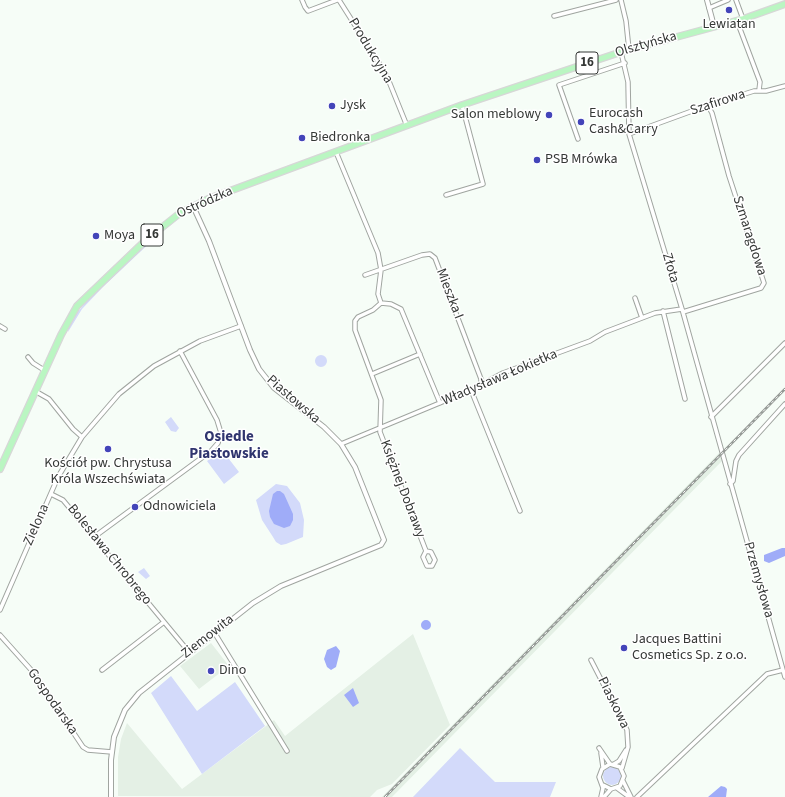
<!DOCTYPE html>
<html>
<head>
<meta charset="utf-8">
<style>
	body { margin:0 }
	canvas { display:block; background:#f6fdf7 }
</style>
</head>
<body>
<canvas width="785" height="797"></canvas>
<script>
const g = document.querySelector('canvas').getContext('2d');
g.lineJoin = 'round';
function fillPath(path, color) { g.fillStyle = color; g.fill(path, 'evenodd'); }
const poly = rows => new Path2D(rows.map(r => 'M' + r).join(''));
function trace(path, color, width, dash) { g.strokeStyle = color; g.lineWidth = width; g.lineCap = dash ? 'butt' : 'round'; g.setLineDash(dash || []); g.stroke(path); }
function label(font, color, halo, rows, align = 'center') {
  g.font = font + ' "Source Sans 3",sans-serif'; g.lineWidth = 3; g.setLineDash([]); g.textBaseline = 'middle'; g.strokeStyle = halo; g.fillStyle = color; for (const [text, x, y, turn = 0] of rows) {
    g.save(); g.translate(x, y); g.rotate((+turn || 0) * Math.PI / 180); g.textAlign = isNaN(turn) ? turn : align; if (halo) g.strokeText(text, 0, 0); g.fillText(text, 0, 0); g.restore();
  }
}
fillPath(poly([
	[719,453,722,461,392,797,382,797],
	[413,634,450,725,392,784,377,790,370,797,118,796,118,757,121,739,127,723,182,789,274,720,285,736],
	[211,643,229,666,199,689,180,666]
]), '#e4f0e5');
fillPath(poly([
	[183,215,157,236,103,287,82,309,68,332,69,324,76,314,91,296,155,236],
	'315 361a6 6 0 1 1 12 0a6 6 0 1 1-12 0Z',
	[171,417,179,428,176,432,171,431,165,422],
	[222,450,239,472,224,484,207,461],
	[276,484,287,486,300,503,304,520,303,537,286,544,281,545,276,542,273,537,262,520,256,500],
	[144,568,150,576,146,579,138,572],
	[171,676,197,711,235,682,265,726,202,774,151,693],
	[460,748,495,782,556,782,550,797,413,797],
	'603 776a9 9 0 1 1 18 0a9 9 0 1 1-18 0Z'
]), '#d3dafa');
fillPath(poly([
	[277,491,280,491,284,494,293,514,293,520,290,526,284,528,274,524,270,517,269,511,273,494],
	[782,548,785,548,785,556,769,563,764,561,764,555],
	'421 625a5 5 0 1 1 10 0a5 5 0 1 1-10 0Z',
	[336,646,340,651,336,667,331,670,327,667,324,659,327,650],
	[353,688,359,703,353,707,344,695],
	[721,786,725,787,727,789,726,797,708,797]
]), '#9facf8');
const minor = poly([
	[302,0,305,7,308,11,337,0],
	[339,0,386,74,407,126],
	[621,0,626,21,629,50],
	[736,0,743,19],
	[709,8,728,0],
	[554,16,616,0],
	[737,21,760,82,759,90],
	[621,52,628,82,629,134,682,309,785,677],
	[629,134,703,107,754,91,766,91,785,86],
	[578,139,559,85,625,63],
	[336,152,378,253,381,270,378,294,381,303],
	[446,195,483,184,462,105],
	[365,275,422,255,430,254,435,258,481,379,481,386],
	[635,298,642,318],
	[663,311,685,399],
	[683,312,761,288,764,283,729,176,712,113,708,106],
	[0,326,5,329],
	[28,357,33,363,44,370],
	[372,374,420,354],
	[471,390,520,511],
	[711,417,785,343],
	[82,437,119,394,154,366,200,341,241,326],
	[341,444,471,390,503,373,590,341,605,332,655,313,682,309],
	[730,484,733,481,736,461,739,455,785,404],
	[51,494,63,500,189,652],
	[94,537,211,451,218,443,221,433,217,420,180,351],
	[426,551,380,432,381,400,355,330,355,321,358,317,373,310,381,303,391,304,401,309,440,403],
	[426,551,431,552,435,560,432,566,427,566,423,557,426,551],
	[0,610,58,477,82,437,73,429,49,399,35,391],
	[214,632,287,751],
	[0,635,33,672,83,747,88,750,112,752],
	[591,660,627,730,628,747,622,768],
	[102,670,164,622],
	[599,748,610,764],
	[601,753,603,767],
	[614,764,619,761,626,750],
	[623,781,631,797],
	[617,788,629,797],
	[601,797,603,788,599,777,602,769,610,764,620,767,624,776,620,786,611,789,603,785],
	[604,797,611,789],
	[637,797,767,674,783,670]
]);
const tertiary = poly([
	[707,0,714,26],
	[111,797,111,760,114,737,125,710,139,693,253,603,281,586,381,545,384,540,355,467,341,444,324,427,274,388,259,369,250,350,209,241,193,206]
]);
const primary = poly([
	[0,469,61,335,77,306,145,241,180,213,208,199,462,105,621,52,743,19,785,4]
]);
trace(minor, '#a0a5a0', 5.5);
trace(tertiary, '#a0a5a0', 6);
trace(primary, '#d7d7d7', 8);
trace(minor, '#fff', 3.5);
trace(tertiary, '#fff', 4);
trace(primary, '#baf6c2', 5.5);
const rail = poly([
	[385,797,785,389]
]);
trace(rail, '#959a96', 2.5);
trace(rail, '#fff', 1, [3]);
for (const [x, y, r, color] of [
	[729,10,4,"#4344b9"],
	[332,106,4,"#4344b9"],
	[549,115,4,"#4344b9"],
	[581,122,4,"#4344b9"],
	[302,138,4,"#4344b9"],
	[537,160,4,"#4344b9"],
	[96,236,4,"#4344b9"],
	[108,449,4,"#4344b9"],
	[135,507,4,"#4344b9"],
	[624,648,4,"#4344b9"],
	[211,671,4,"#4344b9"]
]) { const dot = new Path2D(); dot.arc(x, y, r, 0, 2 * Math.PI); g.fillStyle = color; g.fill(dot); trace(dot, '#fff', 1.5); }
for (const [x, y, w] of [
	[587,63,22],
	[152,235,22]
]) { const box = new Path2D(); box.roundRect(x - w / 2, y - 11, w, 22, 3); g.fillStyle = '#fff'; g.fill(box); trace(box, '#353836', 1); }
label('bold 13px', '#353836', null, [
	["16",587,63],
	["16",152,235]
]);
label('14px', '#353836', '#fff', [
	["Lewiatan",729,25,"center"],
	["Jysk",340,106],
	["Eurocash",589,114],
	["Cash&Carry",589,130],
	["Salon meblowy",541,115,"right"],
	["Biedronka",310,138],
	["PSB Mrówka",545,160],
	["Moya",104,236],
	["Kościół pw. Chrystusa",108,464,"center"],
	["Króla Wszechświata",108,480,"center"],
	["Odnowiciela",143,507],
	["Jacques Battini",632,640],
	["Cosmetics Sp. z o.o.",632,656],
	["Dino",219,671]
], 'left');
label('14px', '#353836', '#fff', [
	["Olsztyńska",646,45,-16],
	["Produkcyjna",370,51,59],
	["Szafirowa",718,103,-18],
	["Ostródzka",205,203,-24],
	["Szmaragdowa",749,236,72],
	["Złota",670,268,74],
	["Mieszka I",449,294,69],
	["Władysława Łokietka",500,378,-23],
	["Piastowska",293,400,41],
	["Księżnej Dobrawy",402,489,69],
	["Zielona",37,525,-66],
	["Bolesława Chrobrego",109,555,51],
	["Przemysłowa",758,580,74],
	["Ziemowita",208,637,-38],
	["Gospodarska",52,702,55],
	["Piaskowa",613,703,64]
]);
label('bold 15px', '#30356f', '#fff', [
	["Osiedle",229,438],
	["Piastowskie",229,455]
]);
</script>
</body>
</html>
